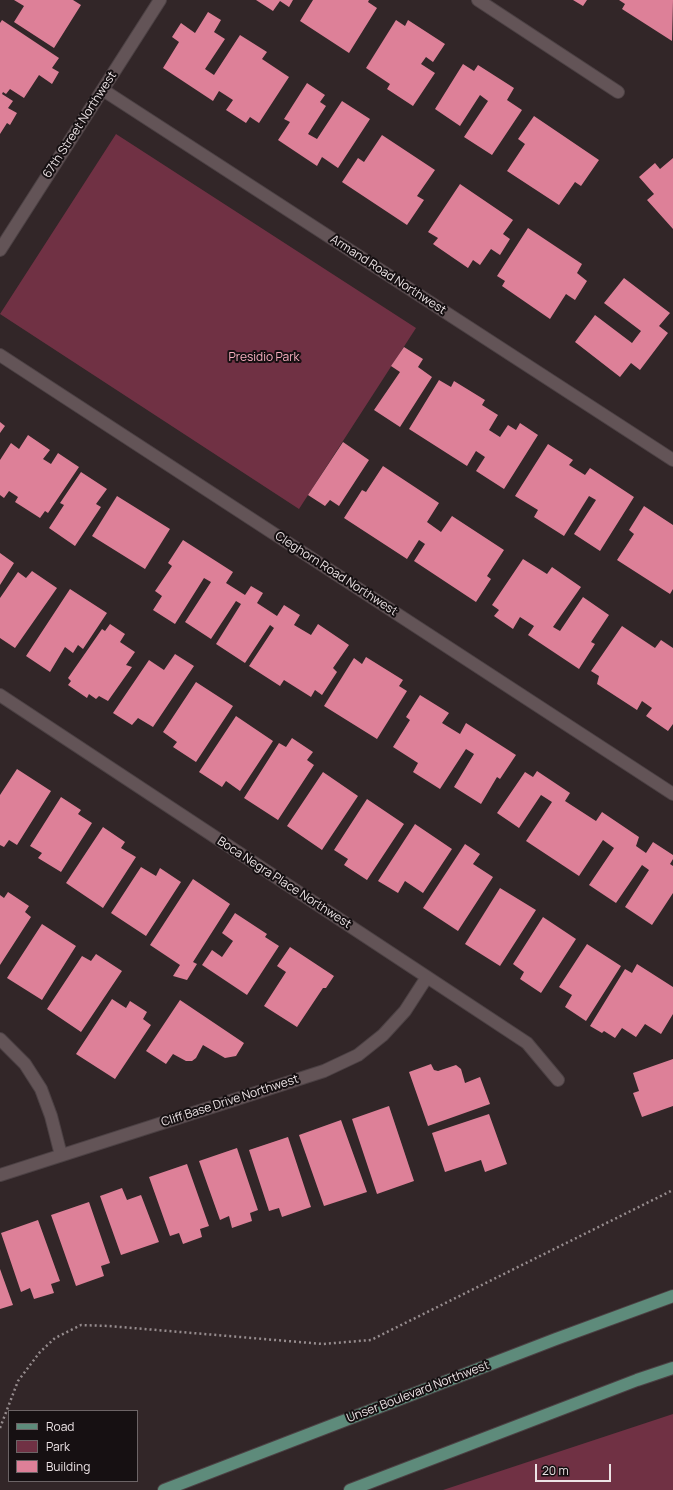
<!DOCTYPE html>
<html>
<head>
<meta charset="utf-8">
<style>
	body { margin:0 }
	#map { position:relative; width:673px; height:1490px; overflow:hidden; background:#322628; font-family:Manrope,sans-serif }
	canvas { display:block }
	.legend { position:absolute; left:8px; top:1410px; width:130px; height:72px; box-sizing:border-box; background:#161012; border:1px solid #6c6466; margin:0; padding:5px 7px; list-style:none; font-size:12px; color:#ece3e5 }
	.legend li { display:flex; align-items:center; gap:8px; height:20px }
	.legend b { width:20px; border:1px solid #6c6466 }
	.scale { position:absolute; left:535px; top:1464px; width:76px; height:18px; box-sizing:border-box; border:2px solid #ece3e5; border-top:0; padding-left:5px; font-size:12px; line-height:14px; white-space:nowrap; color:#ece3e5; -webkit-text-stroke:3px #161012; paint-order:stroke }
</style>
</head>
<body>
<div id="map">
<canvas width="673" height="1490"></canvas>
<ul class="legend">
<li><b style="height:5px;background:#5e8b7b"></b>Road</li>
<li><b style="height:11px;background:#703144"></b>Park</li>
<li><b style="height:11px;background:#dd8098"></b>Building</li>
</ul>
<div class="scale">20 m</div>
</div>
<script>
const g = document.querySelector('canvas').getContext('2d');
g.lineJoin = 'round';
function fillPath(path, color) { g.fillStyle = color; g.fill(path, 'evenodd'); }
const poly = rows => new Path2D(rows.map(r => 'M' + r).join(''));
function trace(path, color, width, dash) { g.strokeStyle = color; g.lineWidth = width; g.lineCap = dash ? 'butt' : 'round'; g.setLineDash(dash || []); g.stroke(path); }
function label(font, color, halo, rows, align = 'center') {
  g.font = font + ' Manrope,sans-serif'; g.lineWidth = 4; g.setLineDash([]); g.textBaseline = 'middle'; g.strokeStyle = halo; g.fillStyle = color; for (const [text, x, y, turn = 0] of rows) {
    g.save(); g.translate(x, y); g.rotate((+turn || 0) * Math.PI / 180); g.textAlign = isNaN(turn) ? turn : align; if (halo) g.strokeText(text, 0, 0); g.fillText(text, 0, 0); g.restore();
  }
}
fillPath(poly([
	[116,134,416,328,299,509,0,314],
	[673,1414,673,1490,443,1490]
]), '#703144');
fillPath(poly([
	[14,0,73,0,81,5,54,48,14,22,24,6],
	[256,0,293,0,289,7,280,1,273,11],
	[313,0,369,0,368,2,377,8,349,53,300,21],
	[573,0,587,0,583,6],
	[619,0,673,0,672,41,622,9,625,4],
	[208,12,221,20,214,32,225,39,205,69,214,75,240,35,267,52,262,59,289,77,259,123,250,117,246,123,226,110,233,100,219,91,213,101,163,68,179,42,172,37,181,23,195,33],
	[2,20,59,58,52,68,59,72,52,84,39,75,24,98,10,89,6,94,3,92,2,94,13,101,8,108,17,113,10,125,7,123,0,134,0,23],
	[396,20,405,26,408,20,445,44,433,62,426,57,421,64,435,73,413,106,387,89,390,84,366,68],
	[463,64,474,71,478,65,514,88,507,100,522,110,492,155,464,137,488,101,480,95,460,126,435,109],
	[307,83,325,95,320,102,326,106,308,134,317,139,342,101,370,119,338,168,322,157,317,166,278,140,290,122,284,119],
	[534,116,599,160,581,186,575,182,559,205,507,171,525,144,518,139],
	[382,135,435,170,417,196,424,200,407,225,342,182,358,158,364,162],
	[673,158,673,229,647,200,654,194,639,177,655,163,660,169],
	[460,184,513,220,503,234,510,239,500,255,491,249,480,265,473,260,468,268,433,244,438,238,428,232],
	[528,228,582,264,577,273,587,281,575,300,566,294,550,319,502,286,505,281,497,276],
	[624,278,670,313,659,326,668,333,640,370,631,363,620,377,575,342,595,315,632,343,641,331,604,303],
	[404,347,423,359,418,367,432,377,400,427,374,410,400,372,391,366],
	[439,380,451,387,454,381,485,400,482,405,498,415,489,430,500,437,508,425,516,430,520,423,538,435,504,489,476,471,485,457,476,451,467,466,409,429],
	[0,422,5,426,0,433],
	[28,435,50,450,43,459,51,464,58,453,79,467,48,513,45,511,40,518,15,502,18,497,9,491,4,498,0,495,0,460,11,443,19,449],
	[343,442,369,460,339,506,330,500,325,506,308,495],
	[548,444,573,460,569,465,585,475,590,468,634,497,600,551,574,534,596,500,589,496,564,536,534,517,538,510,515,496],
	[383,466,439,503,427,522,441,532,452,516,504,550,487,576,491,579,476,602,414,561,425,544,419,540,407,559,344,518,362,490,366,492],
	[81,472,107,489,96,504,101,507,75,546,49,528,64,505,60,503],
	[117,496,170,529,145,569,92,536],
	[644,506,673,525,673,589,670,594,617,560,634,534,629,530],
	[183,540,233,572,226,583,245,595,251,586,263,593,257,603,277,616,284,605,300,615,294,625,311,635,318,624,349,645,333,668,337,672,322,695,315,690,311,697,284,680,280,686,249,666,274,628,270,625,245,663,216,644,241,604,236,601,211,639,185,622,211,582,204,578,175,624,153,610,162,596,155,591,172,566,168,563],
	[0,553,14,563,0,585],
	[523,559,547,574,552,567,581,587,553,627,560,631,583,597,609,615,591,642,595,644,579,669,528,635,534,626,520,617,513,629,494,616,499,610,492,605],
	[32,571,57,588,15,648,0,638,0,598,18,572,26,578],
	[70,589,107,613,83,649,78,645,73,653,65,647,50,672,26,656],
	[110,624,125,634,120,642,135,652,126,665,132,667,108,701,99,696,96,699,89,694,87,698,68,685,71,681,68,678,102,629,105,631],
	[622,626,655,648,661,640,673,648,673,724,668,731,646,716,652,708,642,701,637,710,597,684,599,676,591,671],
	[175,654,194,666,153,727,138,718,132,725,113,713,149,660,164,670],
	[366,657,403,680,399,686,407,691,377,739,324,706,354,658,362,664],
	[196,682,233,706,196,762,173,747,177,742,163,732],
	[420,695,449,713,442,723,460,734,466,723,516,755,500,779,497,777,481,804,454,787,474,754,466,749,440,789,413,772,418,763,393,747,410,720,406,717],
	[236,716,273,741,240,791,226,781,222,787,199,772],
	[292,738,313,752,307,760,314,765,278,820,244,798,279,743,286,747],
	[17,769,51,791,17,845,9,840,4,847,0,845,0,795],
	[537,771,570,793,565,801,596,821,602,812,639,837,636,846,646,853,653,842,673,855,673,859,670,864,673,866,673,893,652,925,625,907,649,870,642,865,616,903,589,885,614,848,603,840,579,876,526,841,552,802,541,795,519,828,497,813,525,772,533,777],
	[323,772,358,796,322,850,287,826],
	[61,797,81,810,78,814,92,823,61,872,38,858,42,853,30,846],
	[367,799,404,824,367,880,344,865,348,859,334,850],
	[415,824,452,849,423,893,405,881,398,893,378,881],
	[103,827,125,842,121,848,136,857,103,908,66,883],
	[465,844,480,854,473,864,493,877,458,931,423,908],
	[141,867,156,876,160,868,181,882,146,936,111,913],
	[193,879,230,904,193,962,197,964,187,980,173,976,180,965,150,945],
	[500,888,536,910,500,966,465,944],
	[8,892,29,906,25,912,31,917,0,965,0,895,4,898],
	[235,913,267,934,265,937,279,946,247,995,202,965,212,950,222,957,233,941,222,933],
	[543,917,576,939,541,993,520,979,524,972,513,964],
	[42,924,76,946,42,1000,7,978],
	[587,944,621,966,586,1021,565,1007,572,995,559,987],
	[290,947,334,976,326,988,323,988,297,1027,264,1006,286,972,277,966],
	[96,954,122,971,81,1032,47,1009,82,956,91,961],
	[637,964,673,987,673,1014,661,1034,645,1024,636,1037,622,1028,615,1038,604,1031,602,1033,590,1026,625,969,632,973],
	[112,999,126,1008,130,1001,147,1012,143,1019,151,1025,115,1079,76,1054],
	[180,1000,244,1043,236,1056,225,1058,203,1045,196,1058,192,1061,186,1061,173,1054,166,1064,146,1051],
	[673,1059,673,1106,642,1117,633,1093,639,1091,633,1073],
	[431,1064,434,1070,438,1071,456,1065,461,1069,465,1083,480,1077,490,1104,428,1126,409,1072],
	[389,1106,414,1181,377,1194,352,1119],
	[489,1114,507,1164,485,1172,481,1160,445,1172,432,1133],
	[341,1120,367,1192,324,1206,299,1135],
	[288,1137,311,1207,282,1217,279,1208,269,1211,249,1150],
	[237,1148,258,1210,250,1213,252,1221,232,1228,229,1216,220,1220,199,1161],
	[187,1164,209,1226,200,1229,202,1237,183,1244,179,1233,170,1236,149,1177],
	[122,1188,127,1200,141,1195,159,1242,121,1255,100,1196],
	[89,1202,110,1263,101,1266,104,1276,76,1286,51,1215],
	[38,1220,60,1281,51,1284,54,1293,34,1299,30,1288,21,1292,1,1233],
	[0,1269,13,1305,0,1309]
]), '#dd8098');
const minor = poly([
	[478,0,618,92],
	[103,90,673,460],
	[0,250,160,0],
	[0,355,673,794],
	[0,695,527,1043,558,1080],
	[0,1039,25,1064,41,1089,51,1116,61,1155],
	[0,1175,324,1071,358,1055,383,1035,405,1011,427,977]
]);
const major = poly([
	[164,1490,556,1339,673,1296],
	[350,1490,637,1380,673,1368]
]);
trace(minor, '#4c4144', 14);
trace(major, '#4c4144', 14);
trace(poly([
	[0,1428,18,1381,40,1352,55,1338,81,1325,109,1326,323,1344,371,1340,673,1190]
]), '#968c8e', 2.5, [2, 3]);
trace(minor, '#635457', 12);
trace(major, '#5e8b7b', 12);
label('12px', '#ece3e5', '#161012', [
	["67th Street Northwest",80,125,-57],
	["Armand Road Northwest",388,275,33],
	["Cleghorn Road Northwest",336,574,33],
	["Boca Negra Place Northwest",284,883,33],
	["Cliff Base Drive Northwest",230,1101,-18],
	["Unser Boulevard Northwest",418,1392,-21]
]);
label('12px', '#f8afc0', '#161012', [
	["Presidio Park",264,358]
]);
</script>
</body>
</html>
